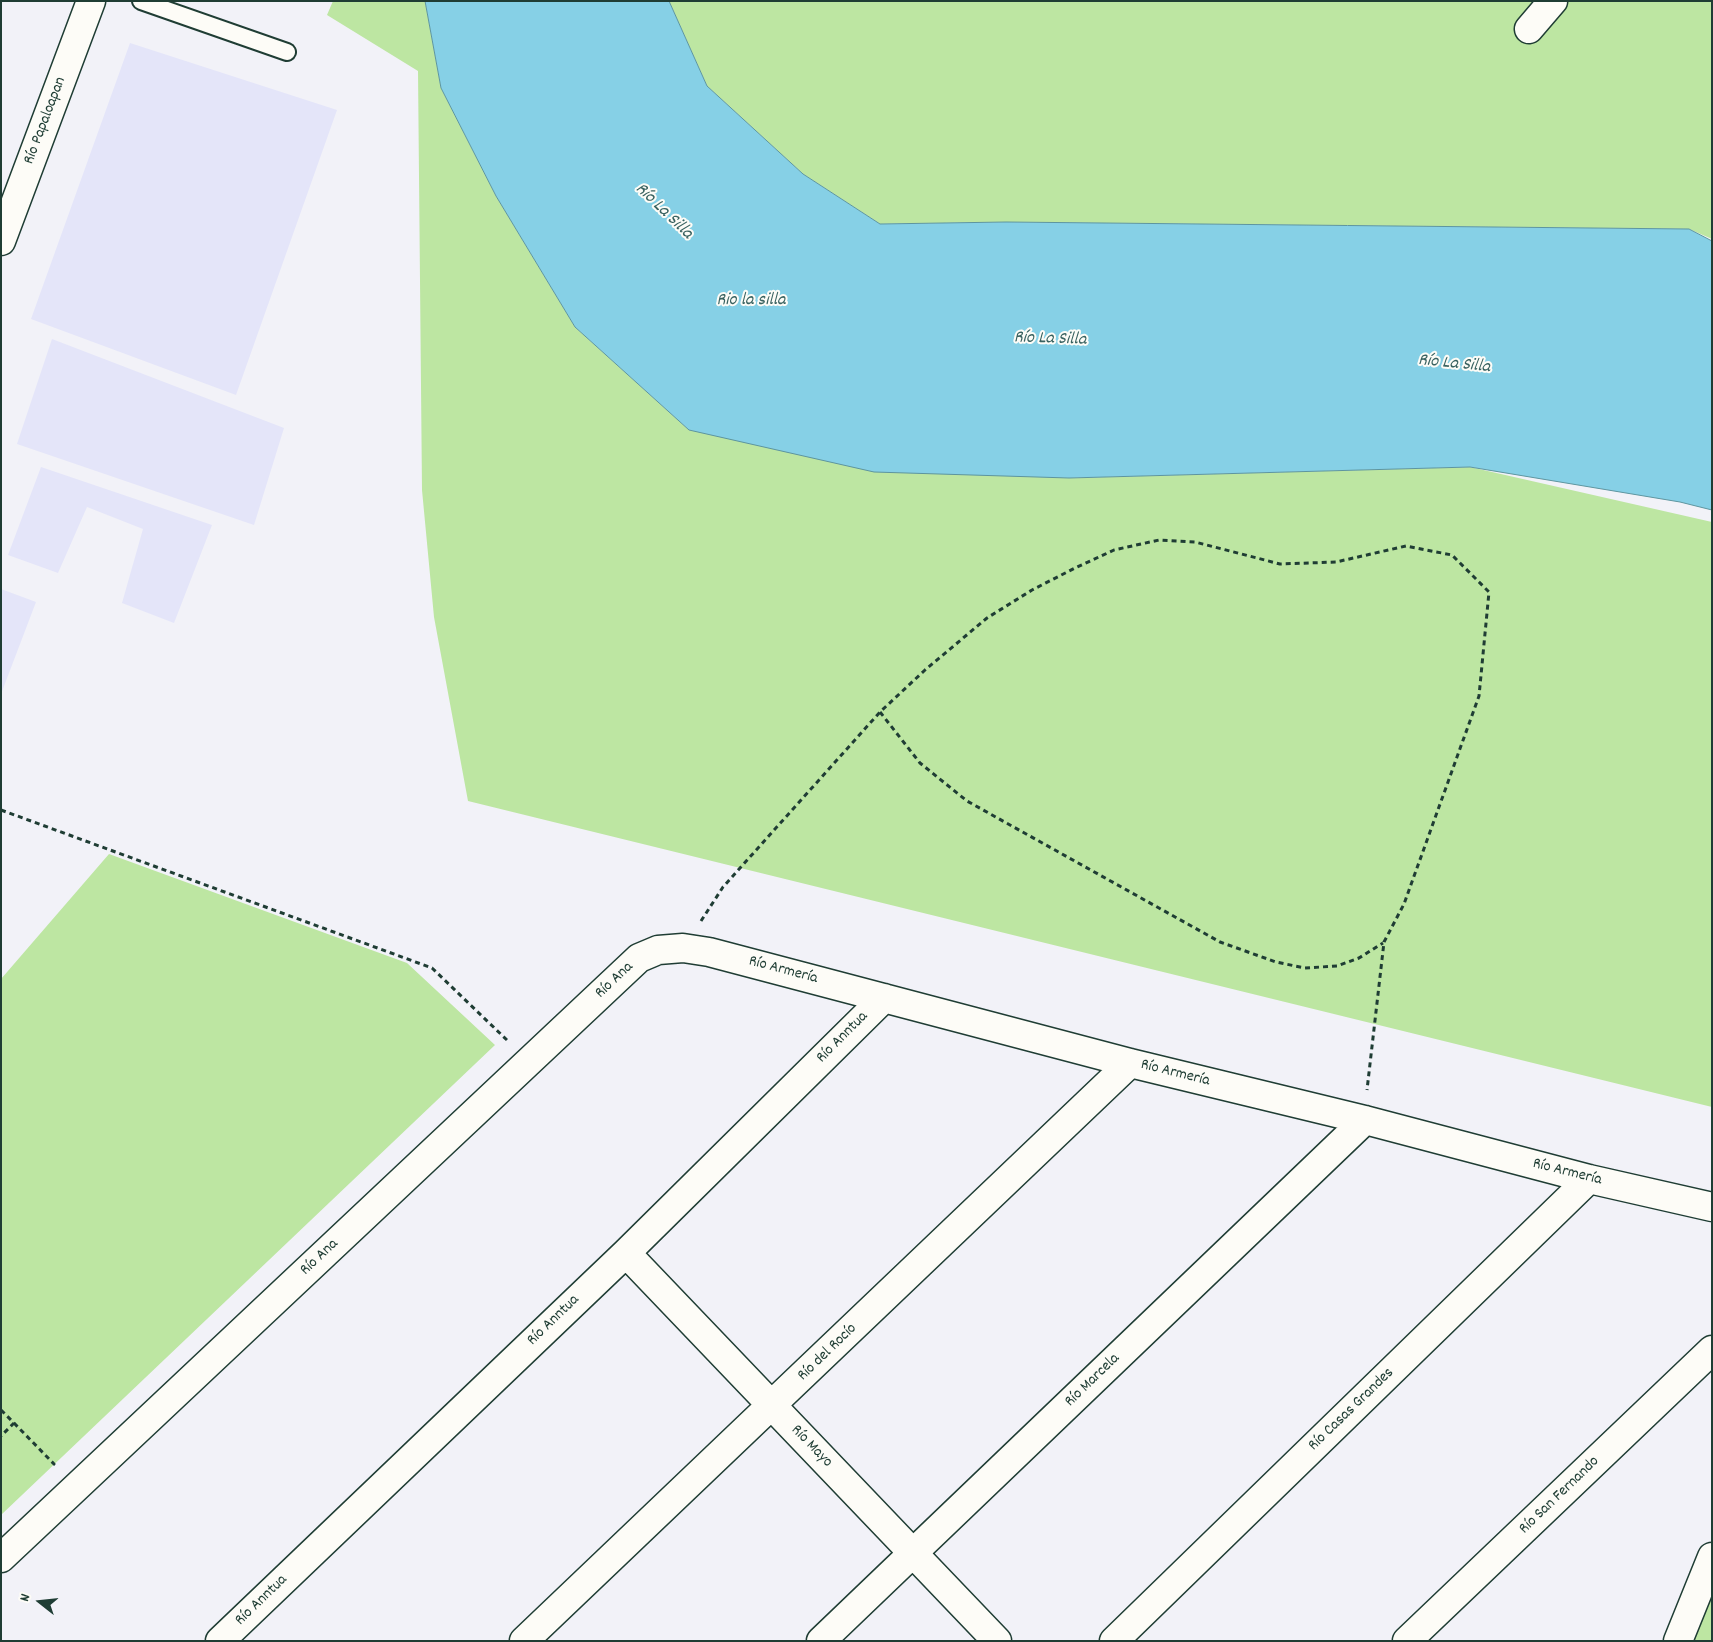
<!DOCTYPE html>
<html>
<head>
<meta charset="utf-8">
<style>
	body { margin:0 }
	#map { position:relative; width:1713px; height:1642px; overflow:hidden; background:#f2f2f8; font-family:Dekko,sans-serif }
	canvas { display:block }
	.frame { position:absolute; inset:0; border:2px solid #1f3d34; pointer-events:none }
	.north { position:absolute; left:15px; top:1577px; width:50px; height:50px; -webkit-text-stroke:4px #fdfcf7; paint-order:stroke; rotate:286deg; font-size:14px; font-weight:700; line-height:20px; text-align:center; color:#1f3d34 }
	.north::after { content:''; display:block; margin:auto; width:18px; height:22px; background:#1f3d34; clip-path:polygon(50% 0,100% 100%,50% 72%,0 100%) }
</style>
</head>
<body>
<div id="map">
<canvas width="1713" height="1642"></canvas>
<div class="frame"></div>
<div class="north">N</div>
</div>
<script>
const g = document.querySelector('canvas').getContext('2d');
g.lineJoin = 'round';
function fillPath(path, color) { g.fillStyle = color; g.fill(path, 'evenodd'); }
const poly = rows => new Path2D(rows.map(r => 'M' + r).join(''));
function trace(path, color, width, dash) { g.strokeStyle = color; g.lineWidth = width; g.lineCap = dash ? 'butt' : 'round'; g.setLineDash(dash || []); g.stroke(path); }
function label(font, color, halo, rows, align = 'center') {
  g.font = font + ' Dekko,sans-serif'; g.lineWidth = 4; g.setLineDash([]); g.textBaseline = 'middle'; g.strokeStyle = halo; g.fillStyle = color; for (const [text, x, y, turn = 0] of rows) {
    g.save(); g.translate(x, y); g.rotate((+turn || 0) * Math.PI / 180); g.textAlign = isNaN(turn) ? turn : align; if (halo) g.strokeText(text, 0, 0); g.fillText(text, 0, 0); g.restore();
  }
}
fillPath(poly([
	[130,43,337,110,236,395,31,319],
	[52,339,284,428,254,525,17,444],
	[41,467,212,525,174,623,122,603,143,529,87,507,58,573,8,555],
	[1,589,36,602,1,694]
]), '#e4e5f9');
fillPath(poly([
	[333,1,425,1,441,88,496,196,575,327,689,430,1069,478,1470,467,1712,522,1712,1107,468,801,434,617,422,490,418,71,327,15],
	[669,1,1712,1,1712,239,1689,229,1006,222,880,224,803,174,707,86],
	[109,854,407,963,495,1045,1,1515,1,979],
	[1712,1579,1712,1641,1688,1641]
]), '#bde6a2');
const water = poly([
	[425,1,669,1,707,86,803,174,880,224,1006,222,1689,229,1712,241,1712,510,1680,502,1470,467,1069,478,874,472,689,430,575,327,496,196,441,88,425,1]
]);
fillPath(water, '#86d0e6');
trace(water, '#5d959f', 1);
const service = poly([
	[141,1,287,52]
]);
const minor = poly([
	[1529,29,1553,1],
	[1,241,91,1],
	[626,1253,997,1641],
	[1,1558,639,958,658,950,683,948,709,952,1130,1063,1365,1120,1589,1179,1712,1207],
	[220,1641,626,1253,884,998],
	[524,1641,1130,1063],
	[821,1641,1365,1120],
	[1114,1641,1589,1179],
	[1407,1641,1712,1350],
	[1678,1641,1712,1557]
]);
trace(service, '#1f3d34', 20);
trace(minor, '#1f3d34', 31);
trace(poly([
	[880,712,920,763,967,801,1220,942,1276,962,1305,968,1337,966,1359,958,1383,943],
	[1,810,432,968,508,1041],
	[701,921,723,887,880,712,925,670,987,618,1032,590,1075,568,1114,550,1159,540,1195,542,1280,564,1336,562,1406,546,1452,555,1489,592,1479,696,1404,904,1384,942,1367,1090],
	[1,1410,14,1423,1,1436],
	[14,1423,54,1464,53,1465]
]), '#1f3d34', 3, [5, 4]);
trace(service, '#fdfcf7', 16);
trace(minor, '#fdfcf7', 28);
label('16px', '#1f3d34', '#fdfcf7', [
	["Río Papaloapan",46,121,-69],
	["Río Armería",783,971,15],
	["Río Ana",615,981,-43],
	["Río Anntua",843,1038,-45],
	["Río Armería",1175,1074,14],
	["Río Armería",1567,1173,14],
	["Río Ana",320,1258,-43],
	["Río Anntua",554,1321,-44],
	["Río del Rocío",828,1353,-44],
	["Río Marcela",1093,1381,-44],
	["Río Casas Grandes",1352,1410,-44],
	["Río Mayo",811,1447,46],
	["Río San Fernando",1560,1496,-44],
	["Río Anntua",262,1601,-44]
]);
label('italic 18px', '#396260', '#fdfcf7', [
	["Río La Silla",663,212,44],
	["Rio la silla",751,302],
	["Río La Silla",1050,340,2],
	["Río La Silla",1454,365,6]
]);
</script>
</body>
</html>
